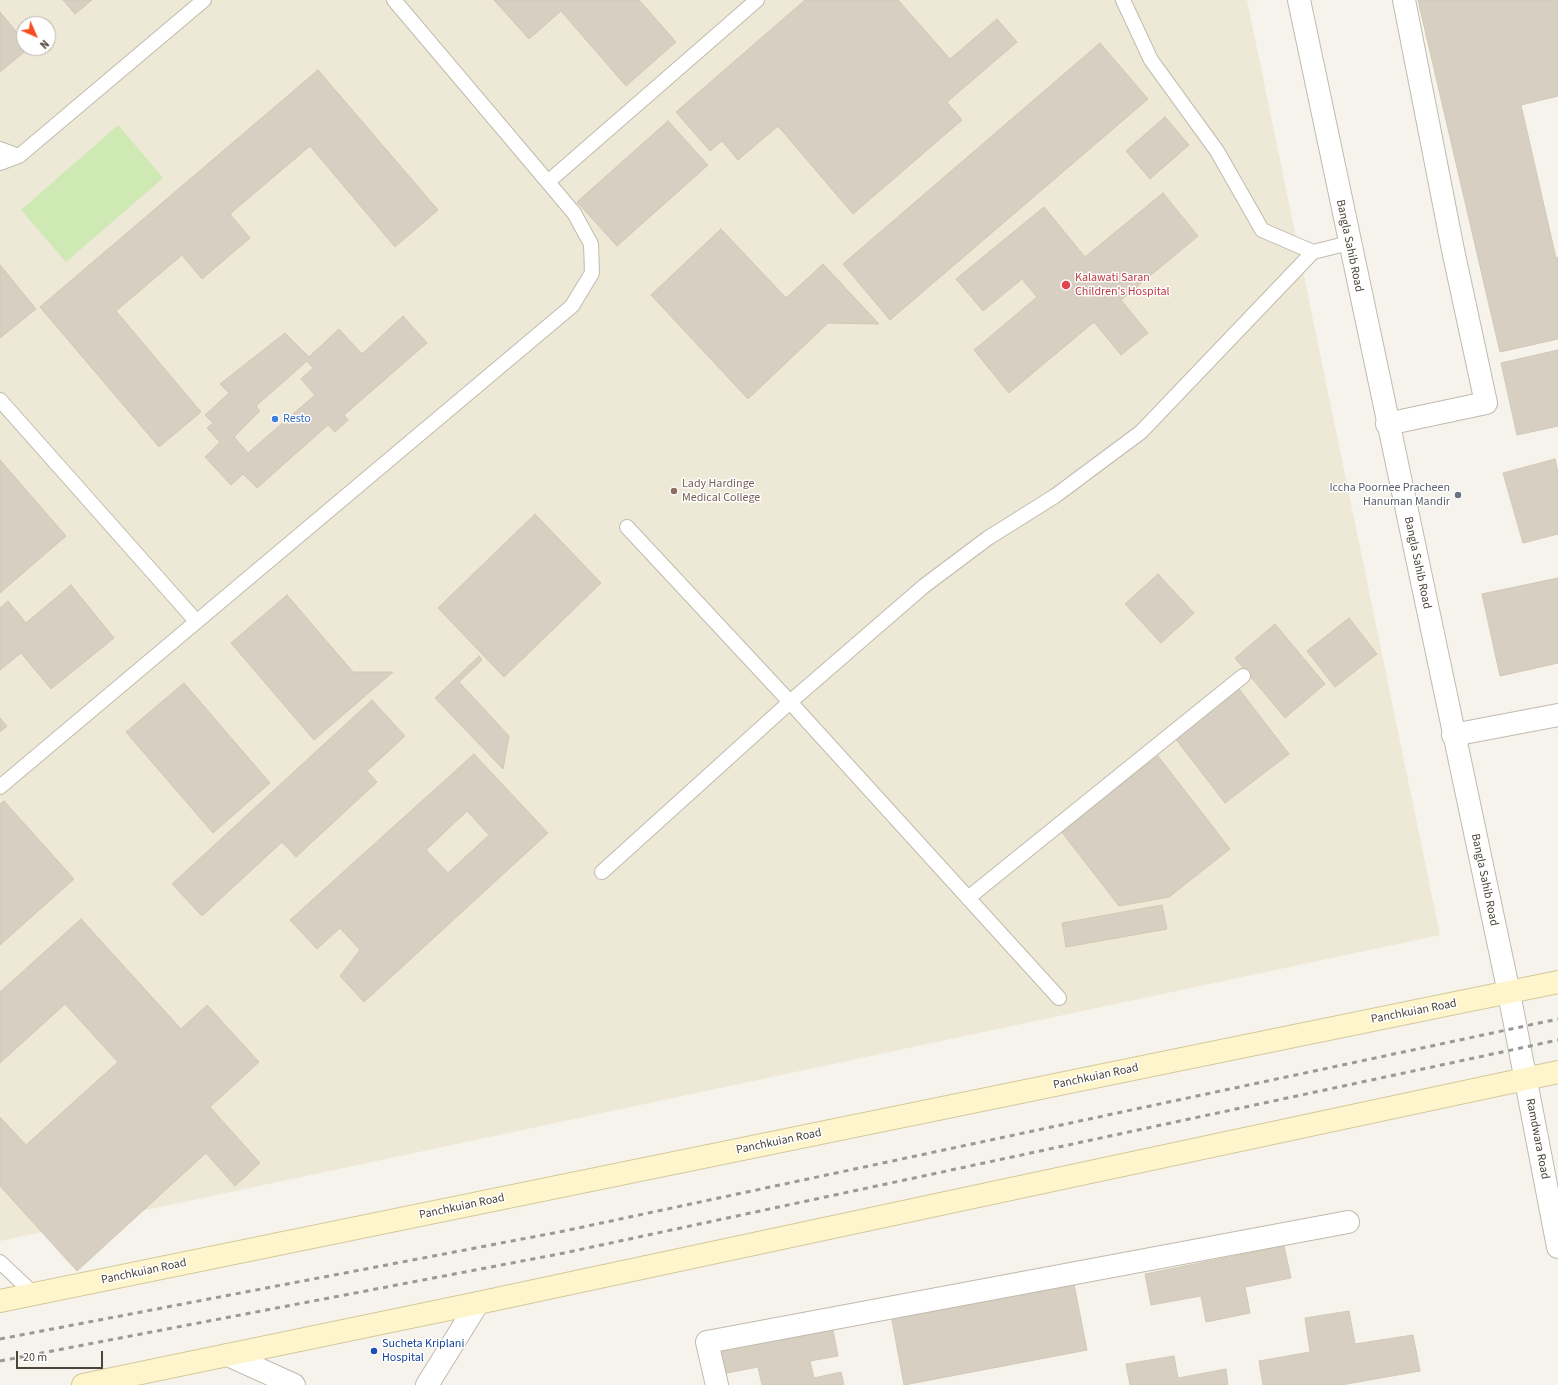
<!DOCTYPE html>
<html>
<head>
<meta charset="utf-8">
<style>
	body { margin:0 }
	#map { position:relative; width:1558px; height:1385px; overflow:hidden; background:#f5f3eb; font-family:"Source Sans 3",sans-serif }
	canvas { display:block }
	.north { position:absolute; left:16px; top:16px; width:40px; height:40px; box-sizing:border-box; background:#fff; border:1px solid #b7b4b0; border-radius:50%; rotate:135deg; font-size:11px; font-weight:700; line-height:16px; text-align:center; color:#4a4439 }
	.north::after { content:''; display:block; margin:auto; width:14px; height:18px; background:#f84b20; clip-path:polygon(50% 0,100% 100%,50% 72%,0 100%) }
	.scale { position:absolute; left:16px; top:1351px; width:87px; height:18px; box-sizing:border-box; border:2px solid #4a4439; border-top:0; padding-left:5px; font-size:12px; line-height:14px; white-space:nowrap; color:#4a4439; -webkit-text-stroke:3px #fff; paint-order:stroke }
</style>
</head>
<body>
<div id="map">
<canvas width="1558" height="1385"></canvas>
<div class="north">N</div>
<div class="scale">20 m</div>
</div>
<script>
const g = document.querySelector('canvas').getContext('2d');
g.lineJoin = 'round';
function fillPath(path, color) { g.fillStyle = color; g.fill(path, 'evenodd'); }
const poly = rows => new Path2D(rows.map(r => 'M' + r).join(''));
function trace(path, color, width, dash) { g.strokeStyle = color; g.lineWidth = width; g.lineCap = dash ? 'butt' : 'round'; g.setLineDash(dash || []); g.stroke(path); }
function label(font, color, halo, rows, align = 'center') {
  g.font = font + ' "Source Sans 3",sans-serif'; g.lineWidth = 3; g.setLineDash([]); g.textBaseline = 'middle'; g.strokeStyle = halo; g.fillStyle = color; for (const [text, x, y, turn = 0] of rows) {
    g.save(); g.translate(x, y); g.rotate((+turn || 0) * Math.PI / 180); g.textAlign = isNaN(turn) ? turn : align; if (halo) g.strokeText(text, 0, 0); g.fillText(text, 0, 0); g.restore();
  }
}
fillPath(poly([
	[0,0,1247,0,1440,935,0,1241],
	[24,24,48,24,48,48,24,48]
]), '#eee8d6');
fillPath(poly([
	[118,125,163,178,66,262,21,210]
]), '#cfe9b5');
const building = poly([
	[63,0,92,0,75,14,63,0],
	[494,0,639,0,676,42,626,86,561,11,529,39,494,0],
	[805,0,898,0,950,59,997,19,1017,42,947,102,962,120,853,214,778,126,738,160,722,141,710,151,676,112,805,0],
	[1418,0,1558,0,1558,96,1521,105,1556,258,1558,257,1558,339,1500,352,1418,0],
	[0,12,24,41,24,48,29,48,0,72,0,12],
	[1100,43,1148,99,890,320,843,264,1100,43],
	[318,70,438,210,395,247,310,146,230,214,250,238,202,279,182,255,116,311,201,412,159,447,40,307,318,70],
	[1165,117,1189,145,1150,179,1126,151,1165,117],
	[668,121,708,165,617,246,577,202,668,121],
	[1163,193,1198,236,1121,300,1148,333,1121,355,1094,322,1009,393,974,350,1037,297,1022,279,983,311,956,279,1044,207,1085,257,1163,193],
	[721,229,786,298,823,264,879,324,828,323,748,399,651,295,721,229],
	[0,265,36,309,0,338,0,265],
	[403,316,427,343,344,415,348,420,335,432,328,425,257,488,243,474,231,485,205,457,220,442,207,428,213,423,205,415,229,393,220,384,285,333,309,357,339,329,362,354,403,316],
	[307,361,313,368,301,379,315,395,248,453,234,437,260,411,256,406,307,361],
	[1558,350,1558,426,1517,435,1501,363,1558,350],
	[1555,459,1558,472,1558,534,1523,543,1503,473,1555,459],
	[0,460,66,536,0,593,0,460],
	[535,514,601,583,504,677,438,608,535,514],
	[1158,574,1194,613,1161,643,1125,604,1158,574],
	[1558,578,1558,663,1500,676,1482,594,1558,578],
	[71,585,114,638,51,689,21,653,0,670,0,608,8,601,26,623,71,585],
	[287,595,353,672,393,672,314,740,231,643,287,595],
	[1349,618,1377,654,1335,687,1307,651,1349,618],
	[1275,624,1325,684,1285,718,1235,658,1275,624],
	[479,656,482,660,459,682,509,736,503,769,435,698,479,656],
	[184,683,270,783,213,833,126,732,184,683],
	[1239,689,1289,754,1225,803,1175,738,1239,689],
	[372,700,405,736,367,771,377,782,296,857,282,842,202,916,172,884,372,700],
	[0,718,7,726,0,732,0,718],
	[474,754,548,833,364,1002,340,976,360,950,340,928,317,949,290,920,474,754],
	[467,811,489,835,448,873,426,850,467,811],
	[1158,756,1230,849,1169,897,1119,906,1061,831,1158,756],
	[4,801,74,879,0,945,0,804,4,801],
	[1162,905,1167,929,1066,947,1062,923,1162,905],
	[81,919,181,1029,207,1005,259,1062,210,1107,260,1163,235,1186,206,1153,77,1271,0,1186,0,1117,26,1145,118,1062,65,1004,0,1063,0,992,81,919],
	[1284,1246,1291,1278,1245,1287,1250,1313,1206,1322,1201,1296,1151,1305,1145,1274,1284,1246],
	[1073,1279,1087,1350,904,1385,891,1315,1073,1279],
	[1349,1311,1355,1344,1413,1335,1420,1371,1341,1385,1263,1385,1259,1361,1310,1352,1305,1318,1349,1311],
	[831,1320,838,1356,810,1361,814,1378,841,1372,844,1385,762,1385,758,1367,722,1374,716,1344,831,1320],
	[1174,1356,1178,1378,1226,1369,1228,1385,1130,1385,1126,1364,1174,1356]
]);
fillPath(building, '#d7cfc1');
trace(building, '#d2c8b4', 1);
const service = poly([
	[1123,0,1151,60,1217,151,1262,230,1313,252],
	[0,149,19,156],
	[0,163,19,156,204,0],
	[549,181,757,0],
	[0,400,196,621],
	[627,527,790,702,1059,998],
	[0,787,572,306,592,273,591,244,574,213,394,0],
	[602,872,790,702,924,586,988,538,1055,496,1141,432,1313,252,1349,243],
	[968,898,1243,676],
	[0,1262,34,1294]
]);
const minor = poly([
	[1387,424,1486,403,1453,250,1404,0],
	[1453,735,1558,715],
	[228,1355,294,1385],
	[427,1385,478,1303],
	[717,1385,707,1342,1348,1222]
]);
const tertiary = poly([
	[1299,0,1509,993,1558,1247]
]);
const secondary = poly([
	[0,1301,1558,982],
	[83,1385,478,1303,1558,1072]
]);
trace(service, '#c1bbae', 16);
trace(minor, '#c1bbae', 24);
trace(tertiary, '#c1bbae', 24);
trace(secondary, '#d5c89b', 24);
trace(service, '#fff', 14);
trace(minor, '#fff', 22);
trace(tertiary, '#fff', 22);
trace(secondary, '#fef5cd', 22);
trace(poly([
	[0,1339,564,1231,1558,1019],
	[0,1361,564,1253,1558,1040]
]), '#999', 3, [5, 5]);
for (const [x, y, r, color] of [
	[1066,285,5,"#e0444e"],
	[275,419,4,"#3f7fe0"],
	[674,491,4,"#8d6e63"],
	[1458,495,4,"#6b7280"],
	[374,1351,4,"#1a4fb4"]
]) { const dot = new Path2D(); dot.arc(x, y, r, 0, 2 * Math.PI); g.fillStyle = color; g.fill(dot); trace(dot, '#fff', 1.5); }
label('12px', '#4a4439', '#fff', [
	["Bangla Sahib Road",1349,246,78],
	["Bangla Sahib Road",1417,563,78],
	["Bangla Sahib Road",1484,880,78],
	["Panchkuian Road",1414,1012,-11],
	["Panchkuian Road",1096,1077,-12],
	["Ramdwara Road",1537,1139,79],
	["Panchkuian Road",779,1142,-12],
	["Panchkuian Road",462,1207,-12],
	["Panchkuian Road",144,1272,-12]
]);
label('12px', '#be3a42', '#fff', [
	["Kalawati Saran",1075,278],
	["Children's Hospital",1075,292]
], 'left');
label('12px', '#366cbe', '#fff', [
	["Resto",283,419]
], 'left');
label('12px', '#785e54', '#fff', [
	["Lady Hardinge",682,484],
	["Medical College",682,498]
], 'left');
label('12px', '#5b616d', '#fff', [
	["Iccha Poornee Pracheen",1450,488],
	["Hanuman Mandir",1450,502]
], 'right');
label('12px', '#164399', '#fff', [
	["Sucheta Kriplani",382,1344],
	["Hospital",382,1358]
], 'left');
</script>
</body>
</html>
